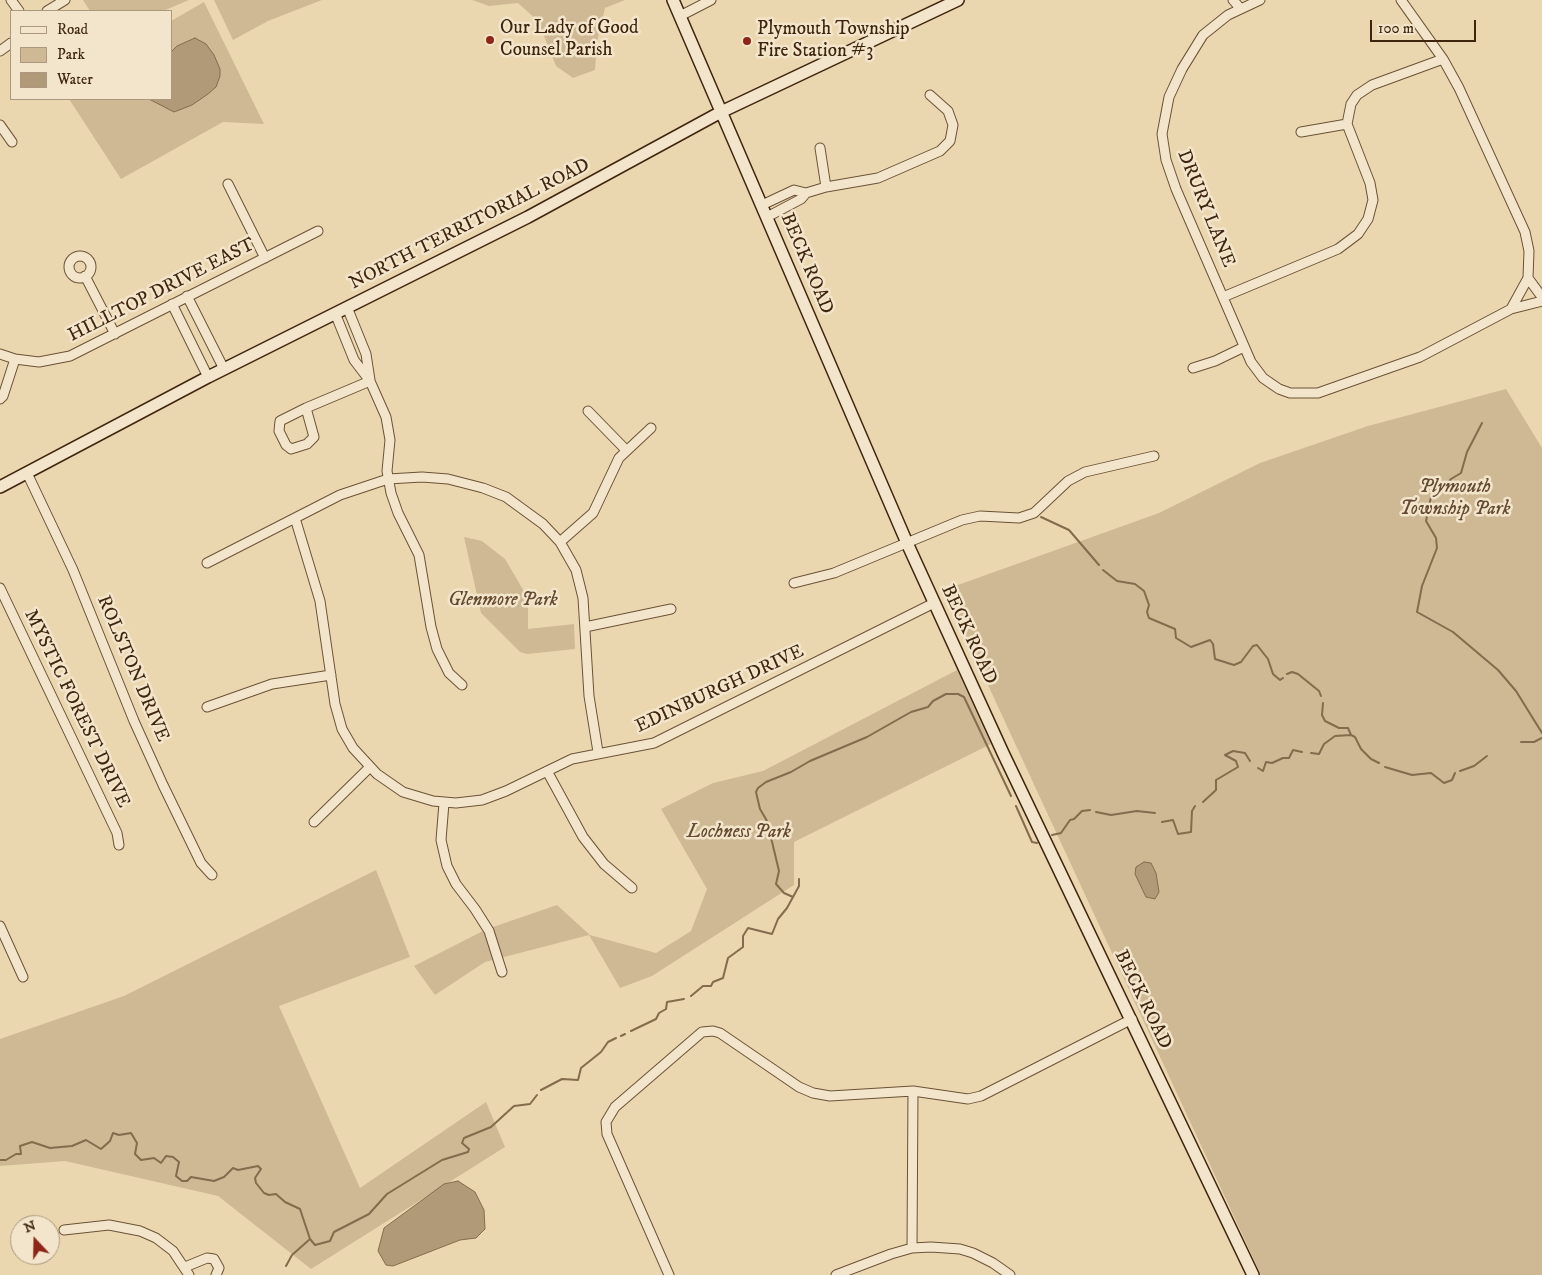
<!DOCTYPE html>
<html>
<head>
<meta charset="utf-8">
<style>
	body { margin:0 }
	#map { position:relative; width:1542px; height:1275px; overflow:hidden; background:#ebd7af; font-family:"IM FELL DW Pica",serif }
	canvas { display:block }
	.legend { position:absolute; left:10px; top:10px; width:162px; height:90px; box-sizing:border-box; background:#f2e5cb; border:1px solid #ab987f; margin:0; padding:6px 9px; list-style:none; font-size:15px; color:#40250e }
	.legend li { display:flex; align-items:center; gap:10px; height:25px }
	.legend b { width:25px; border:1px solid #ab987f }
	.north { position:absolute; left:10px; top:1215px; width:50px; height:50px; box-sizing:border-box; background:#f2e5cb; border:1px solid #ab987f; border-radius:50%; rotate:339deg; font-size:14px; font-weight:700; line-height:20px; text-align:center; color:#40250e }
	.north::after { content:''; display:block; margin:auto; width:18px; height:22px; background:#8f2418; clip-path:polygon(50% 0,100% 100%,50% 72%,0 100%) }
	.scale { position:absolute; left:1370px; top:20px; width:106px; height:22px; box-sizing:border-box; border:2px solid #40250e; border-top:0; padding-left:6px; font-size:15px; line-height:18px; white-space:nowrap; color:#40250e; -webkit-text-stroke:4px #f2e5cb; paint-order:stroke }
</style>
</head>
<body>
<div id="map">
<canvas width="1542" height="1275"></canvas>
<ul class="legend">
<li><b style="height:6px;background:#f2e5cb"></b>Road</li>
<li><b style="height:14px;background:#ceb994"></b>Park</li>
<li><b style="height:14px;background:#b19a78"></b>Water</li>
</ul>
<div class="north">N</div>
<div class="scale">100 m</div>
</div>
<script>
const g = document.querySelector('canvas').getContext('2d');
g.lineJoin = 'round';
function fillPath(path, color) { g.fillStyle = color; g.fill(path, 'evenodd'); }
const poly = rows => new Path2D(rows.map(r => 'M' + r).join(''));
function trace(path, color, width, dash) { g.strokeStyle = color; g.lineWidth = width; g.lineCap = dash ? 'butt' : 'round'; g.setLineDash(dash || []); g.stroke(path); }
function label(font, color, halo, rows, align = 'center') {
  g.font = font + ' "IM FELL DW Pica",serif'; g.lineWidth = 5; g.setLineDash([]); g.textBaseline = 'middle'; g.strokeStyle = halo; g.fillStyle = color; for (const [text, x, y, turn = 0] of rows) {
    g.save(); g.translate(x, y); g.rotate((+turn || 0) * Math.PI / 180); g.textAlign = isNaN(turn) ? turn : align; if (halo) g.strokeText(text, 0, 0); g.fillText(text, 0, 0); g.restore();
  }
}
fillPath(poly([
	[83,0,189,0,163,11,90,11],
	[214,0,322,0,268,21,233,40],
	[472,0,625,0,605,8,597,42,595,70,573,78,556,66,538,21,518,3,489,6],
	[204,2,264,124,223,122,121,179,69,99,171,99,171,21],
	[1506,389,1542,448,1542,1275,1261,1275,944,590,1159,513,1260,463,1368,426],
	[464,537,482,541,505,559,528,598,528,629,574,624,575,649,527,654,520,652,481,613],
	[957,670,991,744,794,842,794,885,652,976,620,988,589,935,485,962,435,995,414,966,487,929,557,905,590,935,656,953,691,931,707,889,661,809,713,783,763,771],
	[376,870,410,957,279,1006,360,1188,486,1102,505,1147,311,1269,218,1196,65,1161,0,1166,0,1039,124,996]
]), '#ceb994');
const water = poly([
	[195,38,206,44,214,55,220,69,220,76,216,87,208,94,192,105,174,112,149,99,171,99,171,52,177,46,195,38],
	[1144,862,1151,863,1156,873,1159,892,1155,899,1146,897,1135,874,1136,867,1144,862],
	[458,1181,475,1192,484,1210,485,1229,476,1238,460,1240,393,1266,386,1265,378,1251,384,1228,444,1184,458,1181]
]);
fillPath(water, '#b19a78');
trace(water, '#846b4e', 1);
trace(poly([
	[1482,423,1467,452,1461,473,1451,479,1442,489,1434,492,1431,497,1426,521,1436,538,1437,548,1422,586,1417,612,1453,632,1498,670,1516,691,1542,733],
	[1041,517,1069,530,1099,565],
	[1103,570,1117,581,1135,584,1144,591,1149,605,1147,612,1149,618,1175,629,1176,638,1191,647,1210,640,1213,644,1215,659,1234,665,1241,662,1253,646,1257,645,1268,659,1273,674,1280,680,1283,678],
	[1287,674,1292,672,1298,674,1319,691,1321,696],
	[1323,703,1322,715,1325,721,1339,728,1348,728,1351,735],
	[1521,742,1534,742,1542,738],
	[1311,753,1319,754,1324,744,1335,736,1351,735,1355,737,1361,749,1371,759,1379,763],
	[1385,767,1412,775,1431,773,1444,783,1452,780,1455,773],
	[1258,768,1263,771,1266,762,1272,763,1283,758,1289,758,1293,750,1302,752],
	[1460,771,1474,766,1487,756],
	[1203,802,1216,790,1216,780,1238,767,1236,761,1225,755,1233,751,1245,753,1250,761],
	[1016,806,1032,842,1037,843],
	[1096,812,1111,815,1137,811,1155,813],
	[1162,822,1173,820,1178,834,1191,832,1192,811,1195,806],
	[1052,835,1061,833,1070,820,1074,819,1082,811,1090,810],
	[793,897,784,893,776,884,779,871,767,821,760,809,756,792,758,788,766,782,791,772,810,761,867,737,911,712,928,707,933,701,946,694,958,694,964,697,1011,796],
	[691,996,703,986,711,986,713,982,723,978,728,958,743,947,743,936,748,928,772,934,778,919,787,908,799,886,799,879],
	[631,1031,656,1019,659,1013,666,1009,667,1002,684,999],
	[621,1036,625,1034],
	[541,1090,562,1079,578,1080,581,1068,601,1052,608,1042,616,1038],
	[0,1160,6,1160,16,1154,21,1154,20,1146,32,1142,50,1148,72,1146,86,1140,101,1149,110,1141,113,1133,119,1135,131,1133,137,1143,135,1154,141,1160,154,1158,161,1163,166,1156,173,1157,179,1162,176,1176,182,1181,187,1181,191,1177,214,1181,224,1177,233,1168,238,1170,258,1166,261,1169,255,1178,256,1183,264,1193,269,1195,276,1194,285,1202,300,1209,310,1239,315,1245,330,1241,334,1232,369,1214,387,1194,442,1160,468,1152,469,1149,462,1143,464,1138,491,1127,514,1106,530,1104,537,1095],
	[286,1266,292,1255,310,1239]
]), '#846b4e', 2);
const street = poly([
	[11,0,19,11],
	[1233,0,1240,8],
	[1260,0,1228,15,1203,35,1182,69,1169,97,1162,134,1166,160,1176,189,1251,362,1263,378,1279,389,1290,393,1318,393,1420,357,1511,309,1542,301],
	[1401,0,1443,59,1459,88,1525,232,1529,251,1528,278,1511,309],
	[47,11,65,0],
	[680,16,711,0],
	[0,51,11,43],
	[0,125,12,142],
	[1301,132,1347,124],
	[820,148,826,187],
	[228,184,265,258],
	[762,205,794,190,806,193,826,187,878,178,940,151,950,141,953,125,948,111,930,95],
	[767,217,801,199,806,193],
	'69 267a11 11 0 1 1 22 0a11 11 0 1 1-22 0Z',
	[85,276,115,334],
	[1528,278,1542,297],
	[187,296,224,369],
	[1223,297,1338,249,1358,234,1368,219,1373,200,1370,183,1347,124,1351,104,1357,95,1372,85,1443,59],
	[172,304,208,377],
	[347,307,366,354,370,380],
	[335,313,354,360,370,381,386,417,390,440,387,471,391,493,398,513,419,555,431,627,437,649,449,673,462,685],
	[0,354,15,359,39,362,70,356,318,231],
	[1193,368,1215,361,1244,347],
	[0,399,3,396,15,359],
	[306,408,314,437,307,444,291,449,286,445,279,431,280,421,306,408,370,381],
	[588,411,626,450],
	[27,473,73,570,134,721,163,785,201,863,212,875],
	[295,518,320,601,335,704,342,729,353,748,377,774,403,792,433,801,456,803,482,800,506,791,572,759,654,743,934,603],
	[560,542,593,513,619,458,651,428],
	[207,563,340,495,388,479,422,477,448,479,483,488,506,497,543,524,560,542,576,570,583,598,589,696,598,752],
	[794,583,834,573,962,520,980,516,1019,518,1034,513,1068,481,1085,472,1154,456],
	[0,588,117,833,119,845],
	[585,627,671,609],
	[207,707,272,684,331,675],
	[547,771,583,837,604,864,632,888],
	[444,803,441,840,447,866,456,884,475,909,489,931,502,972],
	[314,822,369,768],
	[0,926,23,977],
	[64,1230,109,1225,140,1231,156,1238,173,1251,189,1275],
	[912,1248,913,1091],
	[185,1267,207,1258,214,1259,219,1268,216,1275],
	[669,1275,607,1134,606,1122,615,1107,702,1032,713,1031,720,1033,799,1087,813,1093,830,1096,913,1091,968,1099,981,1096,1132,1019],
	[836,1275,891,1254,912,1248,931,1247,960,1249,973,1253,993,1263,1010,1275]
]);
const secondary = poly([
	[673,0,907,543,1003,753,1253,1275],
	[0,487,208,377,528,217,721,112,958,0]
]);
trace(street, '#6b5236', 11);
trace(secondary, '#40250e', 14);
trace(street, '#f2e5cb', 9);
trace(secondary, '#f2e5cb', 11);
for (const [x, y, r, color] of [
	[490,40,5,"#8f2418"],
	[747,41,5,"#8f2418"]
]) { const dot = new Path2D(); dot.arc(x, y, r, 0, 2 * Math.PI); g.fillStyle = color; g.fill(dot); trace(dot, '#f2e5cb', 2); }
label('19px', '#40250e', '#f2e5cb', [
	["Our Lady of Good",500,29],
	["Counsel Parish",500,51],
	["Plymouth Township",757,30],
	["Fire Station #3",757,52]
], 'left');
label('19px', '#40250e', '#f2e5cb', [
	["DRURY LANE",1205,209,68],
	["NORTH TERRITORIAL ROAD",470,225,-27],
	["BECK ROAD",806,264,67],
	["HILLTOP DRIVE EAST",162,291,-27],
	["BECK ROAD",968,635,65],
	["ROLSTON DRIVE",132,669,67],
	["EDINBURGH DRIVE",720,690,-25],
	["MYSTIC FOREST DRIVE",76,709,64],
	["BECK ROAD",1142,1000,64]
]);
label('italic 19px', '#644a30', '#f2e5cb', [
	["Plymouth",1455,488],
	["Township Park",1455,510],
	["Glenmore Park",503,601],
	["Lochness Park",739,833]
]);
</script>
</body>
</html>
